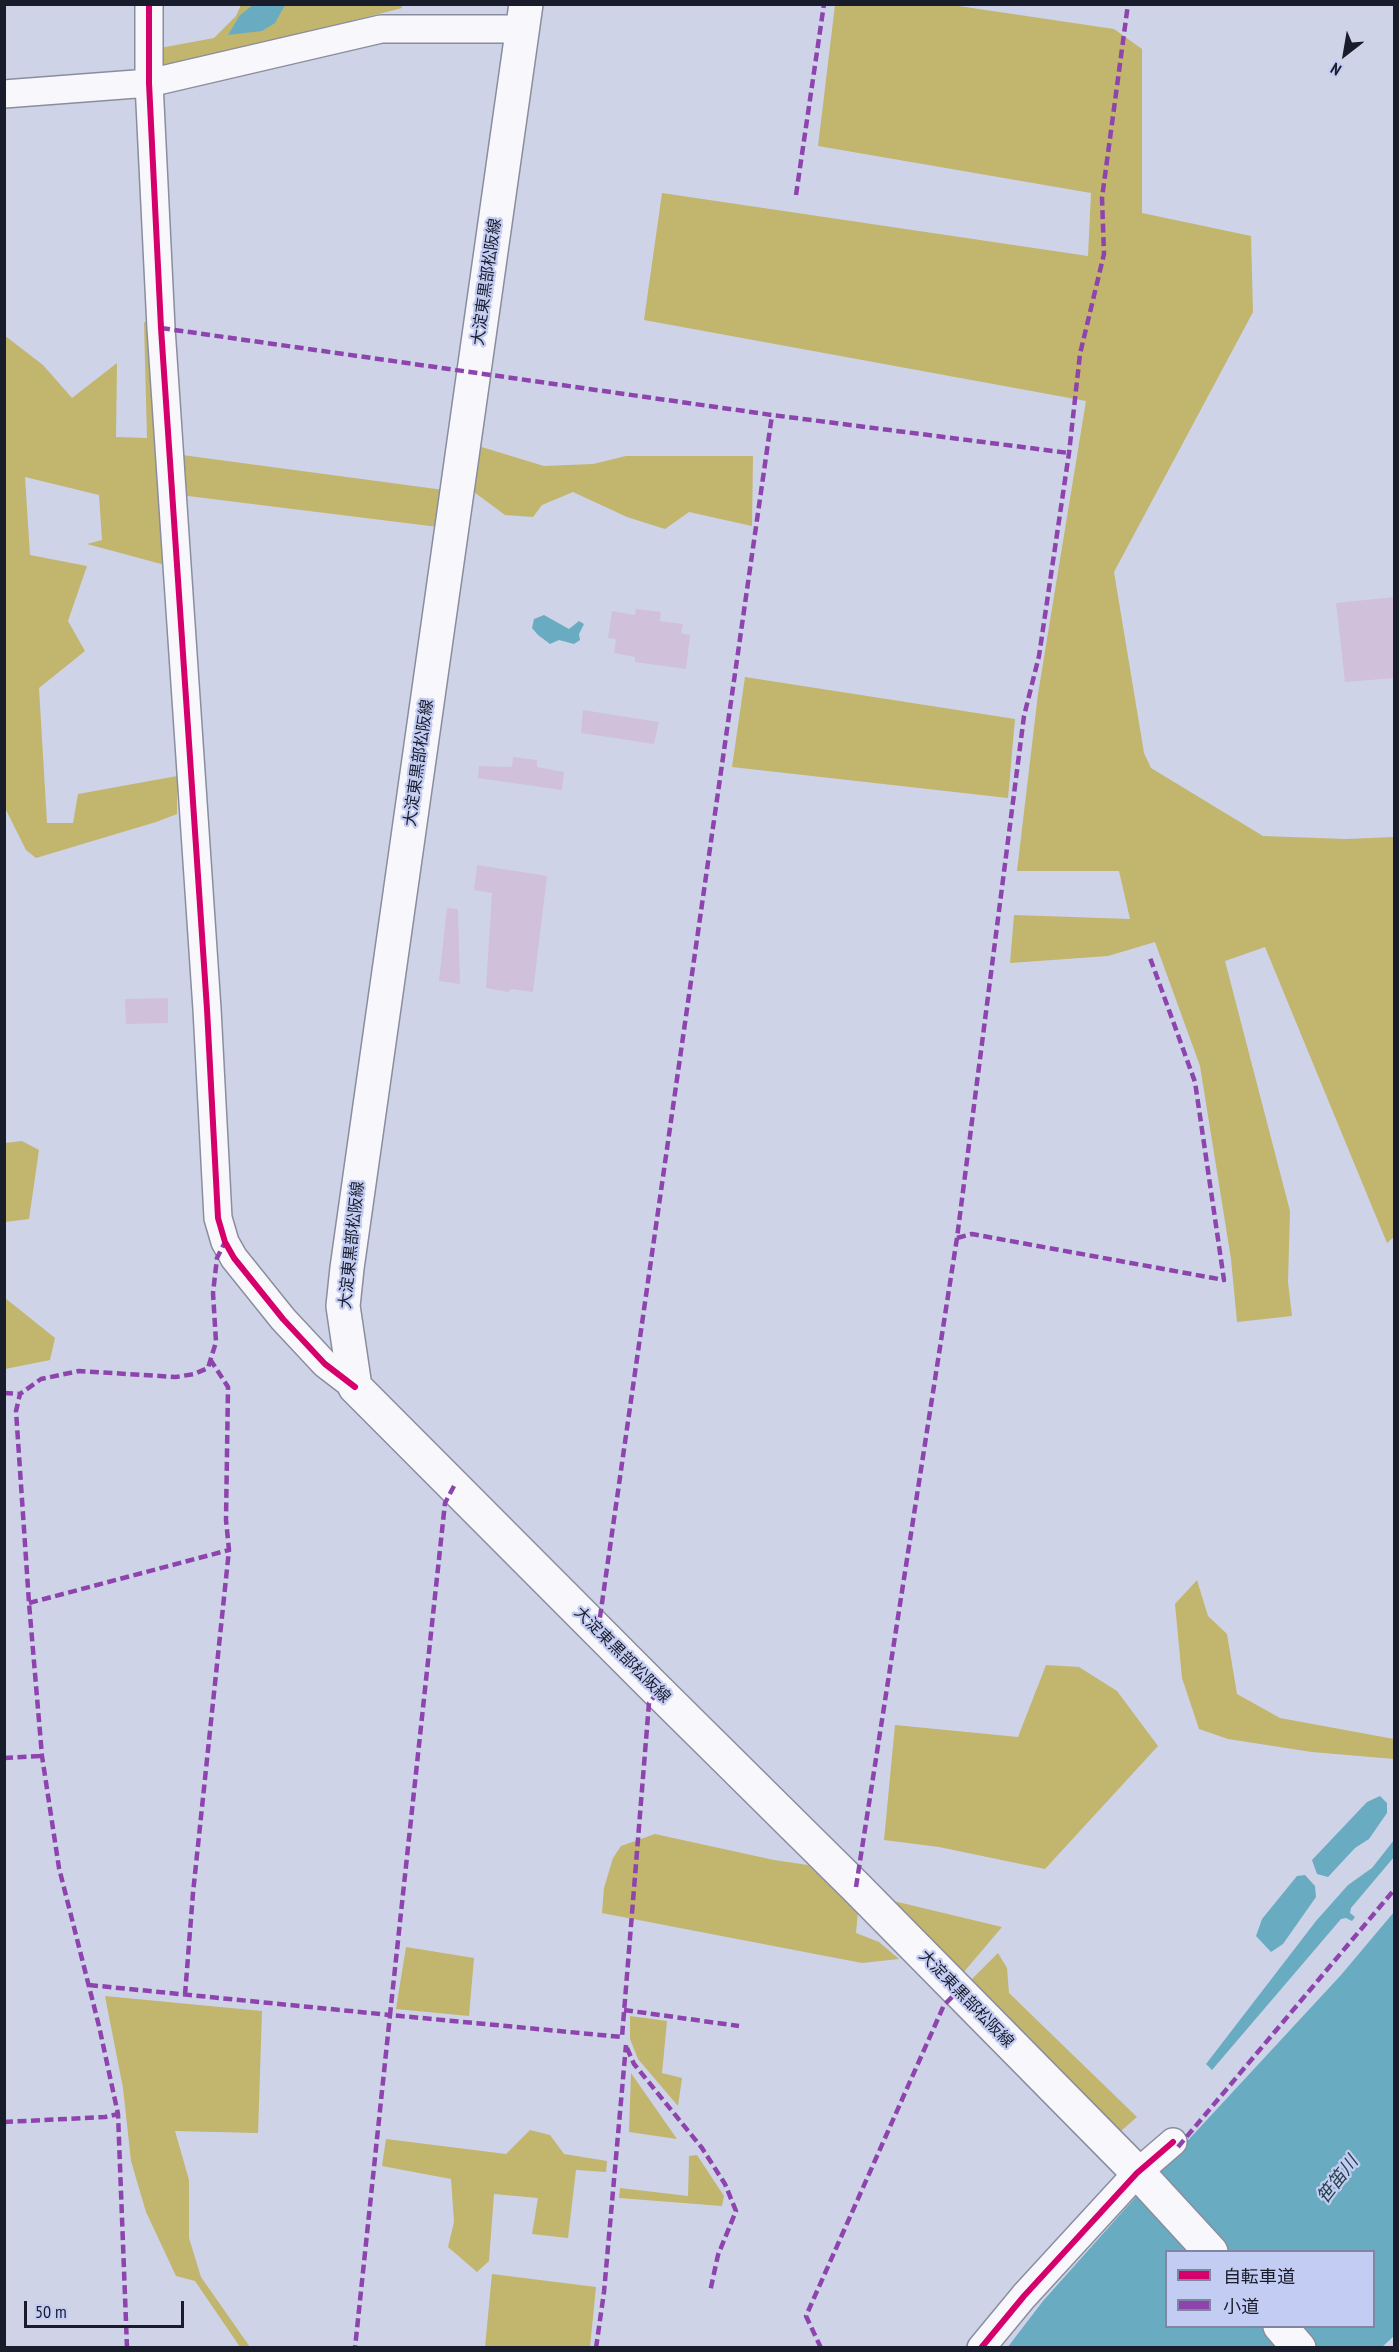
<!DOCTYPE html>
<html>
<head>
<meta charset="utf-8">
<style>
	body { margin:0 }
	#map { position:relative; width:1399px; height:2352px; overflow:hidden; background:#ced3e8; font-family:"PT Sans Narrow","Noto Sans JP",sans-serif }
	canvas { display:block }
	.frame { position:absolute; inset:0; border:6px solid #191c2a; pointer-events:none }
	.legend { position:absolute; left:1165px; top:2250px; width:210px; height:78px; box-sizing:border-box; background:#c3ccf3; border:2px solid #7f86a3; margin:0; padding:8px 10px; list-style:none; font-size:18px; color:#191c2a }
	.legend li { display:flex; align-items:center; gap:12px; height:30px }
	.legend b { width:30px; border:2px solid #7f86a3 }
	.north { position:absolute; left:1315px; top:24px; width:60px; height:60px; -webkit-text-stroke:4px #c3ccf3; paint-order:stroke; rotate:211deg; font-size:16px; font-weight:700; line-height:24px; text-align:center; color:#191c2a }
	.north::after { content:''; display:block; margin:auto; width:21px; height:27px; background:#191c2a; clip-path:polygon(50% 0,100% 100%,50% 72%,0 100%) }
	.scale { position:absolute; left:24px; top:2301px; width:160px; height:27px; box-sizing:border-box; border:3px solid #191c2a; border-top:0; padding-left:8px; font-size:18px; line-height:21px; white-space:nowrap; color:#191c2a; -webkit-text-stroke:4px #c3ccf3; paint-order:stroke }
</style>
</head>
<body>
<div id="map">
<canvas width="1399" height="2352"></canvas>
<div class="frame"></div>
<ul class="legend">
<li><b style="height:8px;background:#d6006c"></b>自転車道</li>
<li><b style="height:8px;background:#8e44ad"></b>小道</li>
</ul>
<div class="north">N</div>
<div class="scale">50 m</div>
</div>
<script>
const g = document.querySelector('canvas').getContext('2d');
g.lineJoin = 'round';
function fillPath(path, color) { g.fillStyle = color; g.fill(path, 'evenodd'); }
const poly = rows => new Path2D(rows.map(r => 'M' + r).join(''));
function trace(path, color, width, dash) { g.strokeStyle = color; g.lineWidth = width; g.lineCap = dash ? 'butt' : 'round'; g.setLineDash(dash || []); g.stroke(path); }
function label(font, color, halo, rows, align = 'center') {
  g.font = font + ' "PT Sans Narrow","Noto Sans JP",sans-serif'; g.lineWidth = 4.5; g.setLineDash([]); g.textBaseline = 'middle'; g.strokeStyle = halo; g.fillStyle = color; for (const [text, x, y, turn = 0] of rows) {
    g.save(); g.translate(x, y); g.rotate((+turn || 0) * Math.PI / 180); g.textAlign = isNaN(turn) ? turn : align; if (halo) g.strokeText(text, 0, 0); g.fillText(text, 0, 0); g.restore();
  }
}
fillPath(poly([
	[401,4,402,8,159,70,160,48,214,38,236,16,241,5],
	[835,5,952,5,1114,29,1142,49,1142,213,1251,236,1253,312,1114,572,1144,753,1151,768,1263,836,1346,839,1394,837,1394,1237,1387,1243,1265,947,1225,961,1290,1211,1288,1282,1292,1316,1237,1322,1231,1259,1200,1066,1155,942,1108,956,1010,963,1014,915,1130,919,1119,871,1017,871,1038,694,1086,401,644,320,662,193,1088,256,1091,193,818,146],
	[154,313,165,565,87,544,102,540,99,495,25,477,30,555,87,566,68,621,85,651,39,688,47,823,73,823,78,794,177,776,177,814,156,822,36,858,26,850,5,808,4,335,43,365,72,398,117,363,116,437,147,438,144,323],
	[475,445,544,466,593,464,626,456,753,456,752,526,689,512,665,529,627,517,573,492,542,505,533,517,505,515,474,492,471,482],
	[182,455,444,490,438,527,180,495],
	[745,677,1015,719,1008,798,732,767],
	[22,1141,39,1150,29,1219,5,1222,5,1143],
	[5,1298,55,1338,50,1360,5,1369],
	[1197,1580,1208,1616,1227,1634,1237,1694,1280,1718,1394,1739,1394,1759,1312,1752,1228,1739,1199,1729,1182,1678,1175,1604],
	[1046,1665,1079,1667,1117,1691,1158,1746,1045,1869,939,1847,884,1840,895,1725,1018,1737],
	[655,1834,774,1860,808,1865,858,1911,856,1933,879,1942,899,1959,862,1963,602,1913,604,1888,613,1858,621,1846],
	[885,1899,1002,1927,963,1973],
	[406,1947,474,1958,469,2016,396,2009],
	[998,1953,1007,1968,1009,1993,1137,2117,1121,2131,971,1980],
	[105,1996,262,2011,258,2133,175,2131,189,2180,189,2238,201,2277,250,2347,240,2347,195,2281,176,2276,146,2212,131,2161,123,2088],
	[630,2016,667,2021,662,2073,682,2078,678,2106,638,2059,630,2039],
	[631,2073,677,2139,629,2132],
	[530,2130,550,2135,564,2154,607,2161,606,2172,576,2170,568,2238,532,2234,538,2198,494,2194,489,2261,477,2272,448,2247,454,2222,451,2179,382,2166,386,2139,506,2154],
	[697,2155,724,2196,722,2206,619,2198,620,2188,688,2196,689,2156],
	[492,2274,596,2287,590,2347,485,2347]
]), '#c2b56e');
fillPath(poly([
	[253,5,285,5,275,23,262,31,228,35,240,15],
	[544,615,569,629,579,621,584,624,579,634,580,640,574,644,559,640,550,644,538,635,532,628,534,619],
	[1380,1796,1387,1803,1387,1813,1369,1839,1355,1848,1328,1877,1317,1874,1312,1860,1367,1802],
	[1394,1840,1394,1857,1351,1908,1350,1913,1355,1917,1352,1921,1346,1918,1341,1919,1212,2070,1206,2064,1316,1921,1348,1885,1372,1868],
	[1305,1875,1315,1886,1316,1897,1283,1944,1271,1952,1256,1936,1262,1919,1297,1876],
	[1394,1912,1394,2336,1381,2348,1007,2348,1043,2301,1141,2191,1341,1975],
	[1166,2252,1374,2252,1374,2326,1166,2326]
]), '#69acc1');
fillPath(poly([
	[1395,597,1395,678,1345,682,1336,603],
	[636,609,661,612,660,621,683,624,681,633,690,635,686,669,635,662,635,657,614,653,616,639,608,638,612,611,635,615],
	[583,710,659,722,654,744,581,733],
	[513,757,537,760,537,767,564,772,562,790,478,778,479,766,512,767],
	[477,865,547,876,533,992,512,989,508,992,486,988,492,893,474,890],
	[447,908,458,909,460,984,439,981],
	[168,998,168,1023,126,1024,125,999]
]), '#d1c0d9');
const minor = poly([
	[149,4,149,83,161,328,207,1009,218,1218,225,1242,234,1258,283,1319,325,1364,355,1387],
	[4,94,149,83,381,29,522,29],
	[981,2348,1024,2296,1137,2173,1173,2142]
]);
const major = poly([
	[526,4,347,1268,343,1306,355,1387,650,1683,856,1887,1143,2178,1211,2252],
	[1280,2326,1299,2348]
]);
trace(minor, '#8a8d9d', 30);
trace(major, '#8a8d9d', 36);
trace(minor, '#f8f8fc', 27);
trace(major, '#f8f8fc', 33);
trace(poly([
	[796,195,824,4],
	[161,328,772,415,1069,453],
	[957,1238,972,1234,1224,1280,1195,1082,1149,955],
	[4,1393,20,1394],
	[454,1486,445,1503,390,2015,622,2037,649,1703,658,1692],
	[29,1603,229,1550],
	[598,1631,772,415],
	[4,1758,42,1756],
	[856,1887,957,1238,1024,716,1039,656,1069,453,1080,354,1104,254,1102,198,1128,4],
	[89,1985,390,2015,355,2348],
	[185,1995,193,1893,229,1550,226,1520,228,1387,210,1359],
	[624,2010,739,2026],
	[627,2048,634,2064,702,2148,725,2184,736,2211,718,2255,710,2292],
	[4,2122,105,2117,118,2114],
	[1178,2147,1394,1890],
	[127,2348,118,2114,99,2026,59,1868,42,1756,29,1603,16,1411,20,1394,41,1379,79,1371,176,1377,194,1374,208,1368,216,1342,213,1293,217,1258,225,1242],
	[596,2348,604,2292,626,2045],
	[821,2348,806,2316,944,2005,958,1991]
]), '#8e44ad', 4.5, [9, 4.5]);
trace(poly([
	[149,4,149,83,161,328,207,1009,218,1218,225,1242,234,1258,283,1319,325,1364,355,1387],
	[981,2348,1024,2296,1137,2173,1173,2142]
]), '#d6006c', 6);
label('16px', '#191c2a', '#c3ccf3', [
	["大淀東黒部松阪線",487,282,-82],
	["大淀東黒部松阪線",419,763,-82],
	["大淀東黒部松阪線",352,1245,-84],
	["大淀東黒部松阪線",622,1655,45],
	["大淀東黒部松阪線",966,1999,46]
]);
label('italic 18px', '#234047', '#c3ccf3', [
	["笹笛川",1338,2180,-52]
]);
</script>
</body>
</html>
